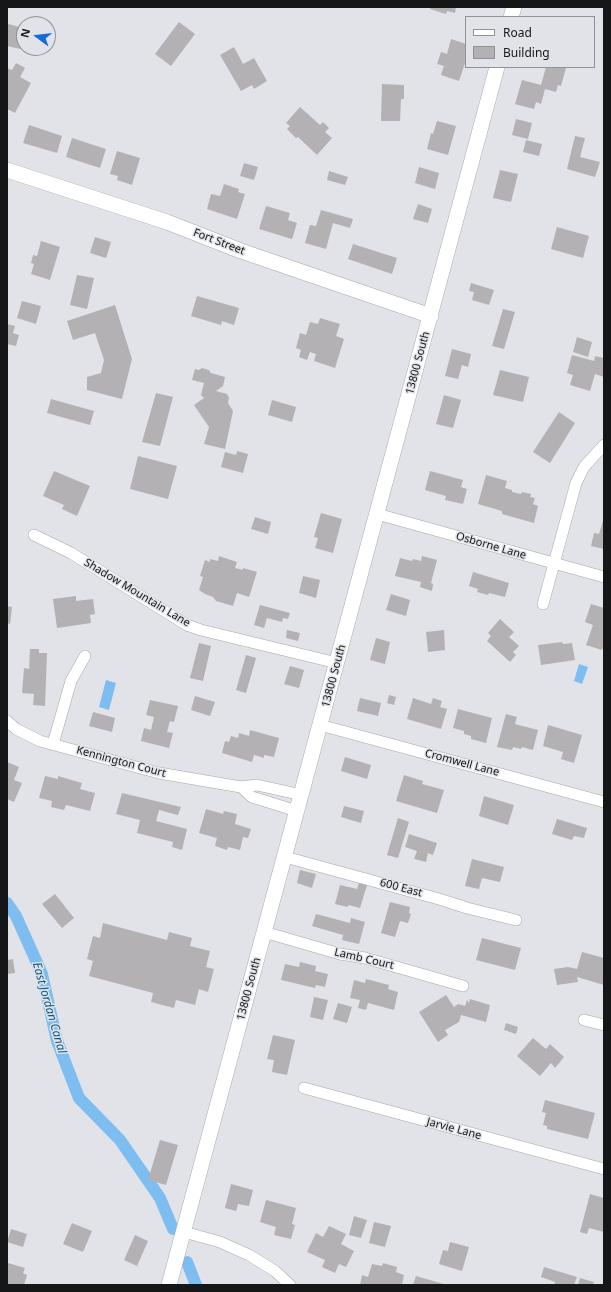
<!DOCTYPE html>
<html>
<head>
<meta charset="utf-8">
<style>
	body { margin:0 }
	#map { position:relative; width:611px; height:1292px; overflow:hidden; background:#e1e3e8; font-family:"Noto Sans",sans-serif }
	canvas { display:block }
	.frame { position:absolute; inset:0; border:8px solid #151618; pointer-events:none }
	.legend { position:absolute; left:465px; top:16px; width:130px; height:52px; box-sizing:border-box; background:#e1e3e8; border:1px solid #8f9195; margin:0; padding:5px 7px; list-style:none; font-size:12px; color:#151618 }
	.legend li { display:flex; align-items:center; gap:8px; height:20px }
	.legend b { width:20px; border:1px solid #8f9195 }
	.north { position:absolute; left:16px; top:16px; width:40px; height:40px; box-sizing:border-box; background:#e1e3e8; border:1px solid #8f9195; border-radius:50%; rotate:285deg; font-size:11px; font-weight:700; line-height:16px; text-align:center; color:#151618 }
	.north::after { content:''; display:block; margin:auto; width:14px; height:18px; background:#156cd5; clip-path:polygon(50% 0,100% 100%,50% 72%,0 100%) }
</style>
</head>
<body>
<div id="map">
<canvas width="611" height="1292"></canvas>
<div class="frame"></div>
<ul class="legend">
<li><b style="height:5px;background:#fff"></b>Road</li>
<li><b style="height:11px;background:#b4b1b4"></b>Building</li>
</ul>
<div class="north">N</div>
</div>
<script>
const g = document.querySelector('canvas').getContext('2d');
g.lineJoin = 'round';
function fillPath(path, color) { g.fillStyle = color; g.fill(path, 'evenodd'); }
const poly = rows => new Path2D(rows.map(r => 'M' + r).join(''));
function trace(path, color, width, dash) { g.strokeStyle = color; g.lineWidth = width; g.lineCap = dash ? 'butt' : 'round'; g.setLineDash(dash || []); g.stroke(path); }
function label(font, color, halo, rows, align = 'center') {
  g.font = font + ' "Noto Sans",sans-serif'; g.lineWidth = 3; g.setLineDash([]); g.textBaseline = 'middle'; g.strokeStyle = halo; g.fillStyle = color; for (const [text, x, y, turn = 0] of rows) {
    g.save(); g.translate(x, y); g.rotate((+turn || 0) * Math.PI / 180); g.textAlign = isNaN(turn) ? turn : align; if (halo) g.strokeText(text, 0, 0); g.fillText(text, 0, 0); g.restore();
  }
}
fillPath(poly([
	[579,664,588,667,582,684,574,681],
	[106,680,116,683,109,710,99,707]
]), '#7dbdf0');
trace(poly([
	[7,903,16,916,42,974,57,1041,79,1098,120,1140,160,1198,173,1229],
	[187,1262,196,1285]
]), '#7dbdf0', 12);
fillPath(poly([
	[431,7,456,7,455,13,447,11,446,14,430,9],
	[179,22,195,34,171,66,155,54],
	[8,24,24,28,25,50,7,46],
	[451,39,466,44,466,60,459,81,441,75,444,66,437,64,441,52,447,54],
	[234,47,243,64,254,58,267,81,254,89,252,85,241,91,220,55],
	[16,63,25,68,20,77,31,83,15,113,7,109,7,68,12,70],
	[546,67,566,68,561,86,558,85,556,92,545,89,541,104,536,102,534,109,515,104,522,80,541,85],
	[382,84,404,85,404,99,401,99,400,121,381,121],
	[300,107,320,125,323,122,329,128,325,132,332,138,317,155,298,137,296,138,287,129,290,126,286,123],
	[516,119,532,123,528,139,512,135],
	[437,121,456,126,448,155,427,149,431,133,433,134],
	[29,125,62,136,57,153,23,143],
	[575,136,585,138,580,157,600,162,595,177,567,169],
	[72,138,106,149,100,168,66,157],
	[526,140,542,144,539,156,523,152],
	[117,151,140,158,132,185,117,180,118,176,110,174],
	[244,163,258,167,254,180,240,176],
	[419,167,439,173,435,189,415,183],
	[500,170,518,174,511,202,493,198],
	[329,171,348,177,345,185,327,180],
	[224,184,239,189,238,192,245,194,237,219,207,209,211,194,220,196],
	[418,204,432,209,428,223,413,219],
	[266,206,290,213,288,220,297,223,292,239,259,229],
	[321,210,353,219,350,228,333,223,326,249,305,243,310,225,316,226],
	[557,227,589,236,583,258,551,249],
	[95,237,111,242,106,258,90,253],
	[41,241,60,247,50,280,31,274,34,264,31,263,33,255,37,256],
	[353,244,397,258,392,274,348,259],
	[77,275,94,278,87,309,70,305],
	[471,283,494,290,489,305,472,300,474,292,469,291],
	[197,296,239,308,234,325,222,321,221,325,191,316],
	[22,301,41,306,36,324,17,318],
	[115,305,132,359,122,399,87,390,87,377,101,373,104,360,95,333,73,340,67,321],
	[503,309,515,312,504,349,492,346],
	[320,318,340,324,336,336,344,339,335,368,314,361,316,354,310,352,307,360,299,357,301,350,296,348,300,333,306,335,310,322,318,324],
	[7,324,15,326,13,333,19,335,16,346,7,344],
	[577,337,592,342,588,357,573,352],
	[452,349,471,354,468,367,462,365,458,379,445,376],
	[572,355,594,361,595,356,604,358,604,377,595,374,590,391,570,385,573,375,567,373],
	[202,368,209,370,211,373,225,377,223,386,216,391,227,394,229,398,228,403,233,411,225,449,204,444,209,427,194,405,204,398,201,395,204,383,192,380,195,369,199,370],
	[500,370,529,377,523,402,493,395],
	[156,393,173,397,160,446,142,442],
	[444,395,461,400,453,428,436,424],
	[51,399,94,411,90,425,47,413],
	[272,400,296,407,292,422,268,415],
	[559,412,575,423,550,463,533,452],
	[237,451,248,454,243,473,221,467,225,452,236,455],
	[138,456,177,466,168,499,130,489],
	[54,471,90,486,77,516,62,509,64,505,43,496],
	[430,471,463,480,461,487,467,489,463,504,445,500,446,496,425,490],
	[486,475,507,481,505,488,512,490,512,492,521,494,522,492,531,494,530,497,535,498,533,504,538,506,534,523,502,514,502,511,478,504],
	[321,513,342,519,333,553,315,548,318,538,314,537],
	[255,517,271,522,268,534,251,529],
	[604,517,604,549,591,546,594,533,599,534],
	[219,556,237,562,235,568,243,570,243,568,257,572,249,597,237,593,233,606,216,601,213,597,205,594,199,590,203,577,200,576,205,560,210,562,210,559,218,561],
	[422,556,437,560,431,583,433,584,432,591,420,587,421,582,395,576,400,558,412,561,413,559,421,561],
	[473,572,509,583,505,597,489,593,488,595,477,592,478,589,469,586],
	[303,576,320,580,316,598,299,593],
	[391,594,410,600,406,616,386,610],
	[76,596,76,601,93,599,95,614,90,615,91,623,57,628,53,599],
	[591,604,604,608,604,644,602,650,586,645,593,625,585,622],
	[260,605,290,613,288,619,283,618,282,622,267,618,264,628,254,625],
	[7,606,12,607,10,624,7,623],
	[500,619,514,632,509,637,519,646,513,652,516,655,510,662,487,641,491,636,488,633],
	[287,630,300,633,298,641,286,638],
	[444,630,445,650,428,652,426,632],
	[376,638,390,642,385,664,370,660],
	[562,642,563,644,572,643,575,660,541,665,538,645],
	[199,643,211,646,203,681,190,678],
	[30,649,39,649,39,653,47,653,45,706,33,705,34,694,22,693,24,668,29,669],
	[246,655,256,658,246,693,236,690],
	[290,666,304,670,299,688,284,684],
	[389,695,396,697,394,705,387,703],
	[195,696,215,702,210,716,191,710],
	[360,698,381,703,378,716,357,711],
	[413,698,431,704,433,698,442,701,440,707,447,709,441,729,407,719],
	[150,700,178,706,174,722,170,721,167,732,173,733,169,748,141,741,144,728,151,730,154,717,146,715],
	[458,709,492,718,486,743,471,739,471,736,464,734,464,731,453,728],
	[93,712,115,718,112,732,89,726],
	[506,714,517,717,515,724,538,730,533,750,522,747,521,749,513,747,512,750,497,747],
	[548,725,582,735,574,763,561,759,563,752,543,746],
	[250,730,279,738,274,757,264,755,264,758,254,755,252,762,222,753,225,741,229,742,231,736,238,738,239,733,249,736],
	[345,757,371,765,367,779,341,771],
	[7,762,19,767,14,780,22,783,14,802,7,799],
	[404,775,423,781,422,784,444,790,437,813,396,801],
	[45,776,58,779,58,776,82,783,80,789,95,793,90,811,66,805,64,810,51,807,52,801,39,798],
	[122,793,181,807,178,815,159,810,156,821,187,829,182,850,172,847,173,842,137,833,140,820,116,814],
	[484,796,514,805,508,825,479,816],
	[344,806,364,811,361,823,341,817],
	[206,809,223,814,224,811,237,814,235,824,251,829,248,838,243,837,240,850,228,847,227,850,215,846,217,838,199,833],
	[398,818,409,822,398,858,387,855],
	[557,819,587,828,584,838,574,836,572,840,552,834],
	[409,834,437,843,433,855,428,853,426,862,414,859,417,851,405,847],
	[472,859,504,867,500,882,482,878,479,889,465,886],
	[300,870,316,874,312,888,297,883],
	[359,883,367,885,360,908,348,905,348,907,335,904,340,885,357,889],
	[55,894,74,918,62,928,42,904],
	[390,902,410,907,409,913,411,914,408,923,400,921,395,937,381,933],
	[316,914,350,923,351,918,365,922,359,944,342,940,343,935,312,926],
	[103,923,167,940,169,932,192,938,190,946,210,951,206,967,214,969,208,992,199,989,195,1005,176,1000,174,1008,151,1002,153,993,89,976,93,961,87,959,93,936,100,938],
	[482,938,521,948,515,970,476,960],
	[582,952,604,958,604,985,577,977,578,982,557,985,554,969,568,967,577,969],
	[13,959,15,973,7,974,7,960],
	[300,962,316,966,315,971,328,974,325,987,316,985,315,988,281,980,285,964,299,967],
	[366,979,389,985,388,989,398,992,394,1010,368,1003,366,1010,358,1008,360,1000,350,998,354,980,365,983],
	[446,995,454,1007,458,1004,465,1006,467,1000,469,1003,470,999,490,1005,486,1022,461,1015,459,1022,445,1030,448,1035,438,1042,419,1012],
	[314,997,328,1000,323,1020,310,1017],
	[338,1003,352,1007,347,1023,333,1019],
	[506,1023,518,1027,516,1034,504,1030],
	[273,1035,295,1040,287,1075,272,1072,274,1060,267,1059],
	[533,1038,546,1049,550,1044,564,1057,555,1068,551,1063,540,1076,517,1056],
	[545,1100,595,1113,588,1139,547,1129,547,1126,543,1125,546,1113,542,1112],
	[160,1140,178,1145,166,1185,148,1180],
	[231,1184,253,1190,249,1206,238,1204,236,1211,225,1208],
	[590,1194,604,1198,604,1232,589,1228,587,1234,580,1232],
	[266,1200,296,1208,292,1224,295,1225,291,1239,274,1235,276,1227,260,1222],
	[354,1216,367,1220,361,1238,349,1235],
	[374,1222,391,1226,385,1247,369,1243],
	[72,1223,92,1231,83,1252,63,1244],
	[329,1226,346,1234,341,1244,354,1251,346,1267,339,1264,335,1273,322,1267,325,1260,307,1252,316,1233,323,1237],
	[11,1229,27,1234,23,1247,7,1242],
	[135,1235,148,1241,137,1266,124,1260],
	[450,1242,469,1247,462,1271,439,1264,443,1250,448,1251],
	[8,1263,25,1268,23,1273,27,1275,24,1285,7,1285,7,1267],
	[383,1263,397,1267,396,1272,404,1275,402,1285,360,1285,362,1275,368,1277,372,1264,382,1266],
	[544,1267,577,1277,574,1285,554,1285,555,1282,541,1277],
	[416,1276,447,1285,413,1285],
	[580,1278,594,1282,593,1285,578,1285]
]), '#b4b1b4');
const street = poly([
	[377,514,604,577],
	[34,535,71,553,187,625,201,630,337,663],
	[543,604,576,483,584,467,604,445],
	[7,721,16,729,40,741,159,773,241,787,257,785,302,795],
	[320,725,604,802],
	[53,744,71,681,85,656],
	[241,787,252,797,297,811],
	[285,857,439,899,467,908,516,920],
	[264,932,340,954,365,958,463,986],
	[584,1020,604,1025],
	[304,1088,604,1169],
	[184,1232,220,1242,249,1255,275,1271,290,1285]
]);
const secondary = poly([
	[511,17,514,7],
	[7,170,167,222,241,251,431,316],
	[169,1285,497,67]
]);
trace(street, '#a5a7ac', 12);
trace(secondary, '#a5a7ac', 16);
trace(street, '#fff', 11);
trace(secondary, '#fff', 15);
label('11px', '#151618', '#e1e3e8', [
	["Fort Street",219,242,21],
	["13800 South",418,363,-75],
	["Osborne Lane",491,546,16],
	["Shadow Mountain Lane",137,593,31],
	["13800 South",334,676,-75],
	["Kennington Court",121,762,15],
	["Cromwell Lane",462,763,15],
	["600 East",401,888,15],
	["Lamb Court",364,959,13],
	["13800 South",249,989,-75],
	["Jarvie Lane",454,1129,15]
]);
label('italic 12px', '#0b5887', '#e1e3e8', [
	["East Jordan Canal",49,1008,74]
]);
</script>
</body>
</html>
